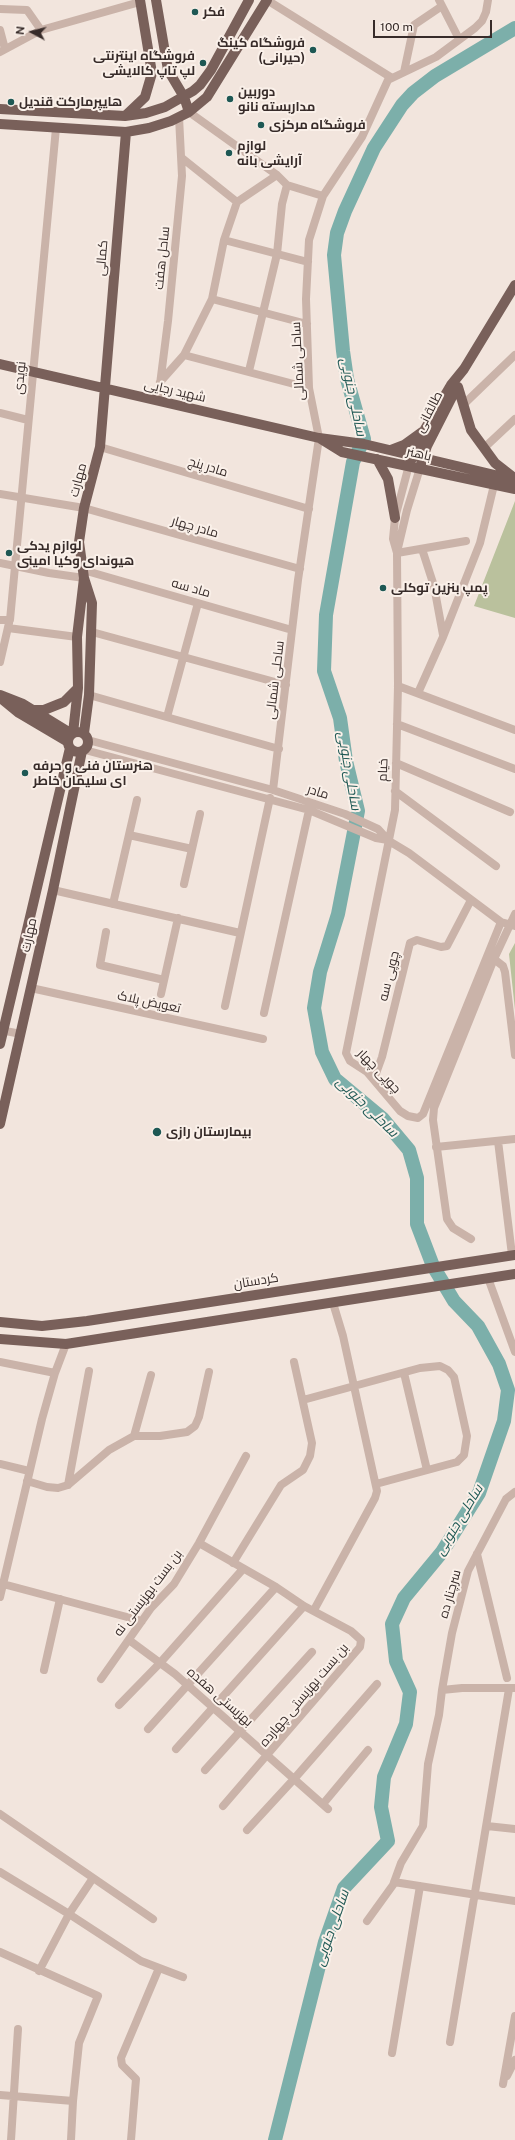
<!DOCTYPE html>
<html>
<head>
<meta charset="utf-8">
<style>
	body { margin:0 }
	#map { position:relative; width:515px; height:2140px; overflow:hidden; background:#f2e5dd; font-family:"Public Sans",sans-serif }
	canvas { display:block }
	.north { position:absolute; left:12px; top:12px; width:40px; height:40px; -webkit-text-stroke:3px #faf0e9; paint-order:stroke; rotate:277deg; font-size:11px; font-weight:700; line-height:16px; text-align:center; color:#372b29 }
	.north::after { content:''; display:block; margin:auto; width:14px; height:18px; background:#372b29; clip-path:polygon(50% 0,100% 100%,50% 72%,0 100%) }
	.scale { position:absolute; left:373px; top:20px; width:119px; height:18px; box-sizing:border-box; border:2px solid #372b29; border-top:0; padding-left:5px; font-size:12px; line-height:14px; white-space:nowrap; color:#372b29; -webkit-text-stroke:3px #faf0e9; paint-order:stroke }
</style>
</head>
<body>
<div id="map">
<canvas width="515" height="2140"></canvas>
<div class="north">N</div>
<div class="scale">100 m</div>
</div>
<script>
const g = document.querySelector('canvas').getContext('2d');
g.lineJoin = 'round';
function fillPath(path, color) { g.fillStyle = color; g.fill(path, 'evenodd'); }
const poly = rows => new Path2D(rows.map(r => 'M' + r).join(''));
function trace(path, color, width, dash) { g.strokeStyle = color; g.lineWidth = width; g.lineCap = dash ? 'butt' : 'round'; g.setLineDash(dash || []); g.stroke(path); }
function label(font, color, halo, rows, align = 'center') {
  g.font = font + ' "Public Sans",Cairo,sans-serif'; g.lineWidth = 4; g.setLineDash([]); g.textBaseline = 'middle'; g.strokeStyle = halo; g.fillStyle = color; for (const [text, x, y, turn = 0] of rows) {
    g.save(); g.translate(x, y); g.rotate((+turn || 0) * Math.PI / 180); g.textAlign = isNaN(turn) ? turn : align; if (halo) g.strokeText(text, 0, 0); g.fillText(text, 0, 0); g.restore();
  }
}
fillPath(poly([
	[515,501,515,618,474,606],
	[515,943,515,1010,509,954]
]), '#bac19d');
trace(poly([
	[275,2140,325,1942,344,1888,388,1841,381,1807,384,1777,406,1724,410,1692,396,1661,392,1624,404,1598,442,1552,479,1493,504,1421,508,1390,499,1364,478,1326,454,1301,433,1266,417,1224,417,1178,409,1150,383,1119,335,1079,322,1052,314,1008,320,972,338,914,358,811,346,761,340,718,324,671,326,615,353,462,364,439,347,379,343,351,334,255,337,233,345,211,374,148,402,105,413,93,435,76,515,28]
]), '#7cafaa', 14);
trace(poly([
	[267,0,392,78],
	[439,0,459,39],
	[0,9,27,10,41,30],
	[0,30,5,49],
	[0,52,41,30,140,2],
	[404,72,414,25,442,6],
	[189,112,277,175,287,185,323,196],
	[182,158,237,202],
	[237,202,277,175],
	[224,240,308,262],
	[212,299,307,324],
	[184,355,309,388],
	[249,371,277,254,282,204,287,185],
	[160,382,184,355,212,299,224,240,237,202],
	[158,400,168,321,182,176,179,117],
	[464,404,515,355],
	[0,413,28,420],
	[100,447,309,509],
	[484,448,515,419],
	[409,465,395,518,393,539,397,553,398,686,395,810,346,1053,350,1061,367,1072,400,1111,408,1116,418,1118,423,1114,501,922],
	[0,494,84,508,300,569],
	[422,549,434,586,443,635],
	[397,552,407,510,420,468],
	[397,553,466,541],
	[0,563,49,573,84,578],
	[83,570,292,630],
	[0,620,10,620,56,128],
	[8,628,77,637],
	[92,632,286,685],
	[0,662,9,623],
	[398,686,515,730],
	[418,693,443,637,480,543,494,485],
	[89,695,279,749],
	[167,717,198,603],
	[397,724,515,769],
	[88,740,273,790,345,814,378,829,389,841,409,853,501,922,515,926],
	[85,750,309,810,376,838,388,840],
	[396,763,510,812],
	[273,790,298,580,319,438,309,388,306,299,309,240,323,196,362,137,388,80,436,57,475,28,482,21,486,12,488,0],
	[395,791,496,866],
	[129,835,192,849],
	[184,884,200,814],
	[53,890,240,933],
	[113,904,137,800],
	[106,932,100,965,164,980],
	[494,959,503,966,505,972,515,1055],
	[31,988,263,1039],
	[161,994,178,918],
	[225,1006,270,798],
	[264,1013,309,810],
	[0,1030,21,1034],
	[374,1079,382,1057,410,943,417,940,441,947,447,946,471,900],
	[498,1141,512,1255],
	[436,1147,515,1139],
	[471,1239,453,1228,447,1219,433,1120,434,1108,494,959,515,914],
	[488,1278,515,1352],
	[0,1362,55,1373],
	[404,1373,427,1470],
	[303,1400,420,1368,440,1366,448,1370,454,1377,467,1436,464,1455,457,1462,376,1484],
	[134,1436,151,1375],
	[0,1464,29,1471],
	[27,1481,47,1487,58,1488,68,1485,109,1450,134,1436,160,1436,187,1432,195,1426,199,1417,209,1372],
	[68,1485,89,1371],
	[199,1543,276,1587,304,1606,351,1631,361,1640,360,1647,223,1806],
	[477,1554,507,1678],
	[233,1563,281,1485,303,1470,310,1456,312,1443,294,1362],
	[3,1584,142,1621],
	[0,1597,42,1419,55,1373,66,1344],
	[314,1610,375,1498,377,1491,343,1336,333,1303],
	[129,1640,175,1674,328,1809],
	[44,1670,60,1599],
	[101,1679,151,1608,174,1584,199,1543,246,1456],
	[442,1690,452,1633,468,1571,506,1499,515,1492],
	[119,1705,160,1663,243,1569],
	[148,1729,276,1587],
	[176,1749,304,1606],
	[205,1770,312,1652],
	[323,1804,368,1750],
	[0,1814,153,1919],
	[487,1826,515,1829],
	[247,1830,294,1779,377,1684],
	[0,1872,69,1914,141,1961,183,1977],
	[394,1882,515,1901],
	[367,1921,393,1885,401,1863,423,1826,428,1764,439,1715,442,1690,462,1688,515,1688],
	[0,1952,98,1996,79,2043,73,2101,0,2095],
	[39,1971,69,1914,93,1878],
	[450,2042,509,1689],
	[392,2053,420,1886],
	[507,2076,515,2060],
	[503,2084,515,2016],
	[11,2140,18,2029],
	[71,2140,73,2101],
	[131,2140,136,2079,122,2065,121,2058,159,1968]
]), '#cab3a9', 8);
trace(poly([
	[156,0,168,70,184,97,189,112],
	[0,109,125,116,146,113,165,107,193,91,200,85,211,70,249,0],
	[125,116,145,97,152,73,140,0],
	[0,124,126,132,149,128,171,121,189,112,207,97,267,0],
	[0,364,319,438,364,444,515,480],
	[458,387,471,430,495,463,513,477],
	[321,439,342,452,515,489],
	[391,450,404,445,422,432],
	[377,459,388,479,395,518],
	[421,464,427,446,455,391],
	[409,465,425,429,451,385,464,369,515,285],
	[84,578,79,542,84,508,100,447,126,132],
	[0,695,23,704,72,734],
	[3,700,19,713,68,742],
	[32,710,44,710,64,702,78,688],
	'68 742a10 10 0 1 1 20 0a10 10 0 1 1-20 0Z',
	[73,733,78,688,77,637,84,578,92,603,89,695,84,733],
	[0,1044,70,748],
	[0,1124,53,890,82,751],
	[0,1322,42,1326,87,1321,515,1255],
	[0,1339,66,1344,515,1274]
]), '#79605a', 10);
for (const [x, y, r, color] of [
	[195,12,4,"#1e5854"],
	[313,50,4,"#1e5854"],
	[203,63,4,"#1e5854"],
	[230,99,4,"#1e5854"],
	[11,102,4,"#1e5854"],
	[261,125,4,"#1e5854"],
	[229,153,4,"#1e5854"],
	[9,553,4,"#1e5854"],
	[383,588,4,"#1e5854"],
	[25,773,4,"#1e5854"],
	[157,1132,5,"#1e5854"]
]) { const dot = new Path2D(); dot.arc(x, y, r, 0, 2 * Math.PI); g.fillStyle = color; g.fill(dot); trace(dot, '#faf0e9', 1.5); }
label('bold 13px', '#372b29', '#faf0e9', [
	["فکر",203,12],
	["فروشگاه کینگ",305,43,"right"],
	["(حیرانی)",305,58,"right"],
	["فروشگاه اینترنتی",195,56,"right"],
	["لپ تاپ کالایشی",195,71,"right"],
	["دوربین",238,92],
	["مداربسته نانو",238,107],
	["هایپرمارکت قندیل",19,102],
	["فروشگاه مرکزى",269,125],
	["لوازم",237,146],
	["آرایشی بانه",237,161],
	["لوازم یدکى",17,546],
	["هیونداى وکیا امینى",17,561],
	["پمپ بنزین توکلی",391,588],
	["هنرستان فنی و حرفه",33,766],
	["ای سلیمان خاطر",33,781],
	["بیمارستان رازی",166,1132]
], 'left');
label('13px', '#372b29', '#faf0e9', [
	["کمالی",102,258,-85],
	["ساحل هفت",162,258,-84],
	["ساحلی شمالی",298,361,-93],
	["نویدی",20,378,-85],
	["شهید رجایی",175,391,13],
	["طالقانی",429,412,-63],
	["باهنر",419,454,13],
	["مادر پنج",208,467,17],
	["مهارت",78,480,-75],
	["مادر چهار",195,527,16],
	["ماد سه",191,588,16],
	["ساحلی شمالی",275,680,-83],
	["خیام",383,770,-88],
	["مادر",318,792,18],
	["مهارت",29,935,-78],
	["چوپی سه",389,976,-76],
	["تعویض پلاک",149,1002,12],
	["چوپی چهار",379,1071,46],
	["کردستان",256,1281,-9],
	["بن بست بهزیستی نه",148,1593,-53],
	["سرچنار ده",450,1594,-74],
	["بن بست بهزیستی چهارده",304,1695,-50],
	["بهزیستی هفده",220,1697,41]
]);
label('italic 14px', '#1e5854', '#faf0e9', [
	["ساحلی جنوبی",353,397,78],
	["ساحلی جنوبی",349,771,80],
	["ساحلی جنوبی",367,1107,44],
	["ساحلی جنوبی",459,1520,-59],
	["ساحلی جنوبی",332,1928,-71]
]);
</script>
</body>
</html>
